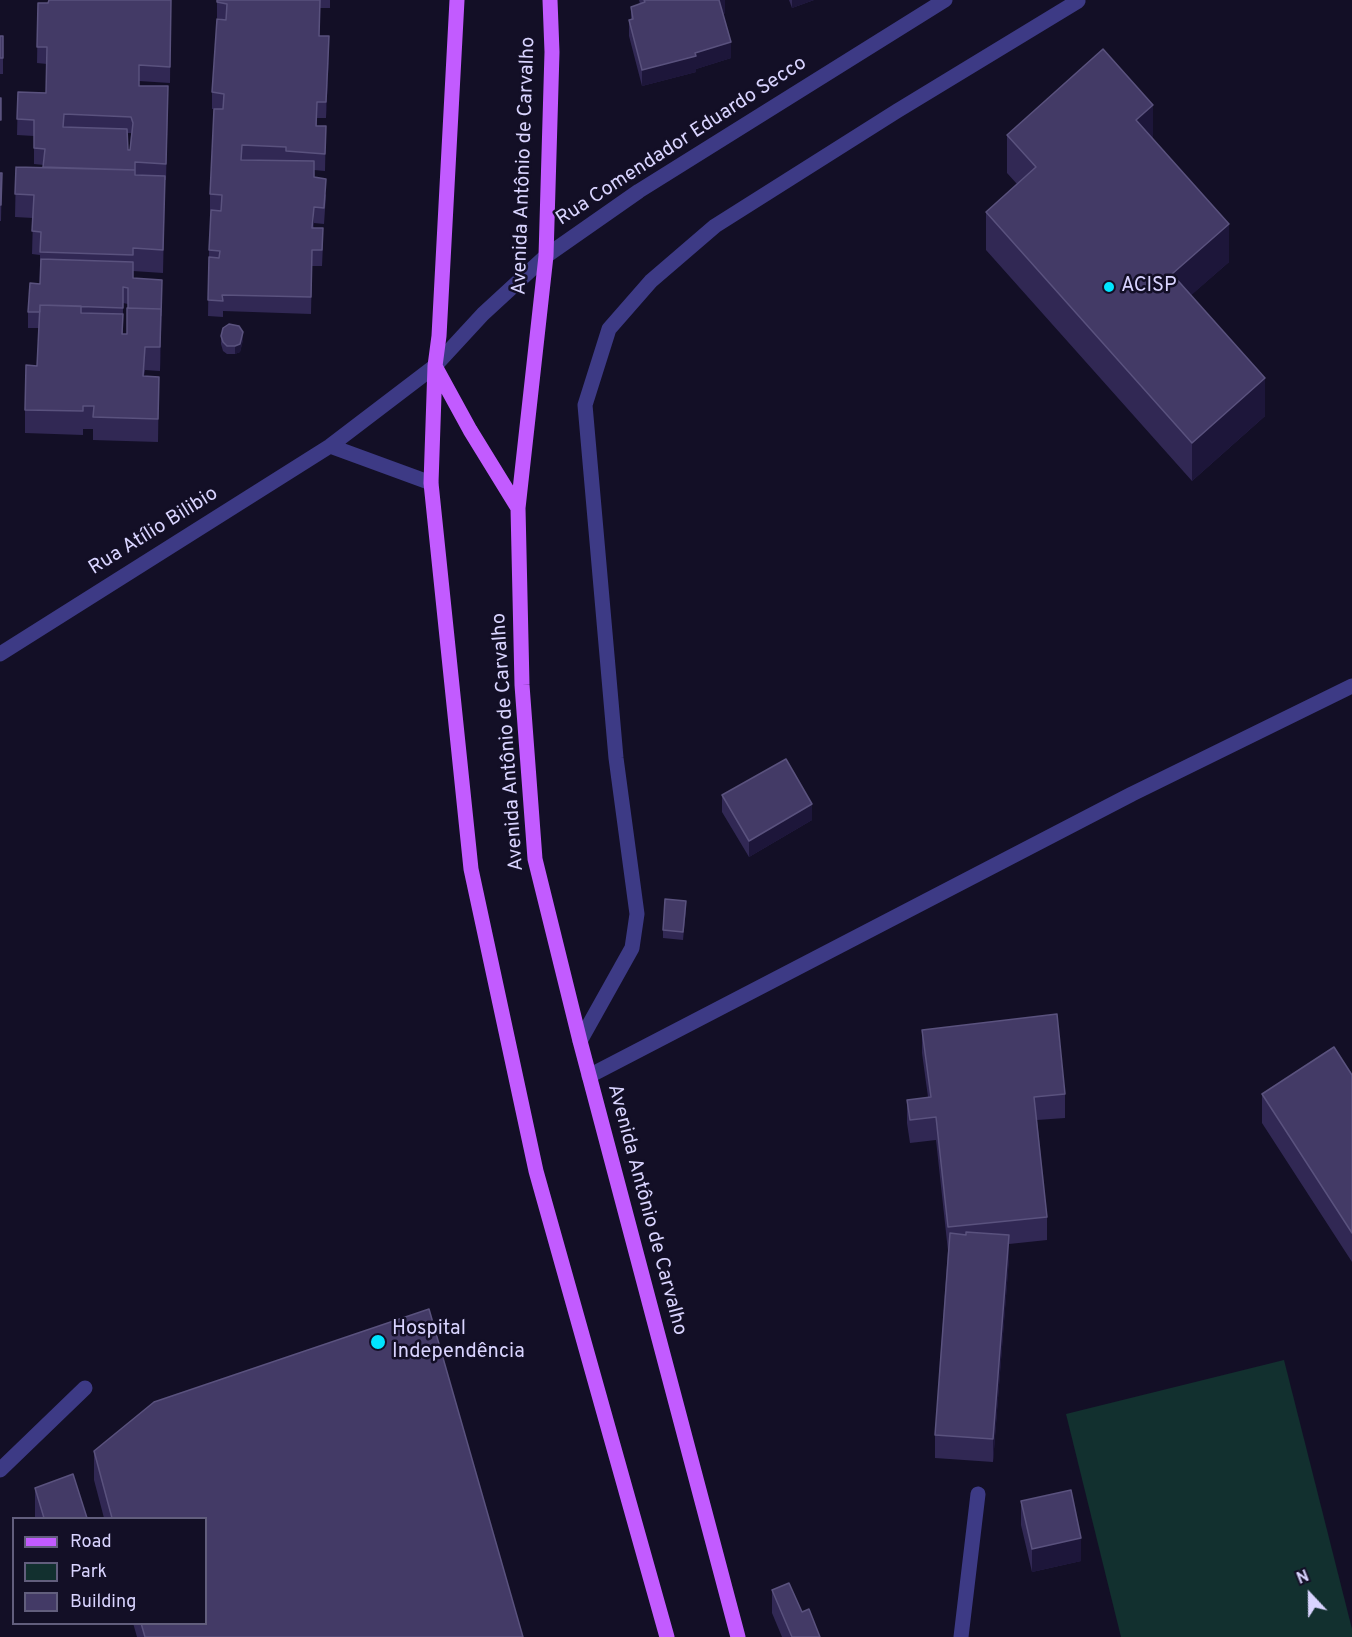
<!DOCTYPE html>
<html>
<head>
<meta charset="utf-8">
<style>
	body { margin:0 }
	#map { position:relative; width:1352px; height:1637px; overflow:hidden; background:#130f26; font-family:Overpass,sans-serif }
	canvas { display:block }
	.legend { position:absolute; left:12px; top:1517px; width:195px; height:108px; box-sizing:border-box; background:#130f26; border:2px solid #625e7d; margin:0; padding:8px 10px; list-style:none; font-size:18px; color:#d9d4ff }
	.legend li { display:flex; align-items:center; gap:12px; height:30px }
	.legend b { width:30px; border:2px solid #625e7d }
	.north { position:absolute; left:1280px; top:1565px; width:60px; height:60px; -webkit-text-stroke:4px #130f26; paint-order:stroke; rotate:338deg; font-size:16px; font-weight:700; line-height:24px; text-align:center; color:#d9d4ff }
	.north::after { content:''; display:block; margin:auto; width:21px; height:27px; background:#d9d4ff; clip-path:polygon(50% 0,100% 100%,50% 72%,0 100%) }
</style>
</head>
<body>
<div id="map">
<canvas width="1352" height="1637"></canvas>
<ul class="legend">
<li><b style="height:8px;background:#c25bff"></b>Road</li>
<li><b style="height:16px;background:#12302f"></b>Park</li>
<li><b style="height:16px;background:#433a66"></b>Building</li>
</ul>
<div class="north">N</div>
</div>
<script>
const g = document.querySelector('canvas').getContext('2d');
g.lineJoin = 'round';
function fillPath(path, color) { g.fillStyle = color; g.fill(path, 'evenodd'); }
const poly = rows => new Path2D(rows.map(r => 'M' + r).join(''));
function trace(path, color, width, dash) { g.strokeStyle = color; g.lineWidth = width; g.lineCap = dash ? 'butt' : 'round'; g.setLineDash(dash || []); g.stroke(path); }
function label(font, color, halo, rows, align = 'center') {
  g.font = font + ' Overpass,sans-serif'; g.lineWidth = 5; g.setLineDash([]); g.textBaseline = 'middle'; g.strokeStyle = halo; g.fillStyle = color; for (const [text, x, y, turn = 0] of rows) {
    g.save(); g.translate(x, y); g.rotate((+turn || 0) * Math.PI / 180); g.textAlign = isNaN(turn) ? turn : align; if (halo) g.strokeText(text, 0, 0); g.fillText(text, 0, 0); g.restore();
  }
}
fillPath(poly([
	[1284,1360,1352,1629,1352,1637,1121,1637,1066,1414]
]), '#12302f');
trace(poly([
	[330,446,431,483],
	[0,654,330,446,435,366,483,314,546,256,639,191,945,0],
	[580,1041,632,948,637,914,616,758,585,405,609,329,651,281,715,226,897,111,1078,1],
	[589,1076,1132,794,1352,686],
	[0,1470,85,1388],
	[961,1637,978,1494]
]), '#3d3a85', 15);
trace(poly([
	[457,0,439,336,435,366,431,483,471,869,536,1171,667,1637],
	[550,0,552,52,546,256,518,508,522,685,535,859,580,1041,738,1637],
	[435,366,470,430,518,508]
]), '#c25bff', 15);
fillPath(poly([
	[171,0,170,83,139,81,139,86,168,102,166,180,165,180,163,273,133,271,133,278,162,296,160,371,145,370,144,376,159,377,158,442,93,440,93,429,83,429,83,435,25,433,25,410,37,366,39,328,28,328,28,312,40,284,40,255,32,254,33,218,15,217,16,167,43,167,44,165,34,164,34,136,17,135,18,92,46,93,47,64,37,63,38,3,48,3],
	[127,133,131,133,131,135,130,150,128,150],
	[123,303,128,304,127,334,123,334],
	[217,0,330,0,330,8,320,8,319,36,329,53,326,118,317,118,317,126,326,126,325,171,314,170,314,177,326,195,324,224,314,223,314,228,323,244,322,266,312,266,311,314,223,311,223,317,208,316,209,250,211,210,210,210,210,194,217,109,212,109,212,92,226,20,217,18],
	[639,0,725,0,725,13,723,14,731,58,696,69,696,72,642,86,629,36,629,20,631,20,631,7,640,4],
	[789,0,814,0,792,8],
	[0,36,3,36,3,74,0,74],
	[1007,135,1153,139,1229,262,1191,295,1265,416,1192,481,986,250,986,212,1017,184,1007,173],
	[0,173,2,173,1,221,0,221],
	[221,336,243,340,240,352,235,354,227,354,223,351,221,344],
	[722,795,812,820,749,857,722,812],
	[686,909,683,940,663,938,663,930],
	[922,1030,1065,1094,1065,1118,1037,1120,1047,1217,1047,1240,1009,1244,1009,1258,993,1462,935,1458,935,1435,948,1251,936,1140,910,1143,907,1123,907,1100,928,1097,922,1053],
	[1352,1075,1352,1262,1262,1123,1262,1094],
	[94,1451,523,1637,137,1637,133,1623,206,1623,206,1518,104,1518,94,1480],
	[35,1488,87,1518,35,1518],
	[1021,1501,1081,1561,1032,1572,1021,1525],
	[772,1590,802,1612,820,1637,782,1637,772,1613]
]), '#312854');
fillPath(poly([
	[719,0,725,0,725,13,719,15],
	[792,0,814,0,792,8],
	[329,36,329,53,326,118,326,102],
	[731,42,731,58,696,69,696,72,642,86,642,70],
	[1153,105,1153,144,1136,120],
	[314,207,314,223,312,245,312,228],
	[1229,224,1229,262,1172,312,1172,274],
	[162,280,162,296,160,371,160,347],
	[243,332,243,340,240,352,235,354,235,346],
	[1265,378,1265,416,1192,481,1192,443],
	[812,804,812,820,749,857,749,841],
	[1009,1235,1009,1258,993,1462,993,1439],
	[1081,1538,1081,1561,1032,1572,1032,1549]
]), '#1d163a');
const building = poly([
	[49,0,171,0,170,67,139,65,139,86,168,86,166,164,135,162,135,173,135,170,43,167,45,149,34,148,34,120,17,119,18,92,46,93,47,47,37,47,38,3,48,3,49,0],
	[64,114,131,117,133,123,130,150,128,150,127,129,63,127,64,114],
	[217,0,320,0,319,36,329,36,326,102,317,102,316,126,326,126,325,154,286,151,286,147,242,145,241,160,314,161,314,177,326,179,324,208,314,207,312,228,323,228,322,250,312,250,311,297,222,295,223,301,208,300,209,257,219,258,220,251,209,250,211,210,221,211,222,195,210,194,214,109,223,109,224,94,212,92,217,19,226,20,227,4,217,2,217,0],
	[644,0,719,0,731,42,695,53,696,56,642,70,629,20,633,19,631,7,645,2,644,0],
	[0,36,3,36,3,58,0,58,0,36],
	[1103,49,1153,105,1136,120,1229,224,1172,274,1265,378,1192,443,986,212,1036,167,1007,135,1103,49],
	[0,98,1,98,1,120,0,120,0,98],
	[16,167,135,170,135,175,165,176,163,250,133,248,133,255,40,252,41,232,32,231,34,195,15,194,16,167],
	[0,173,2,173,1,205,0,205,0,173],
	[41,259,133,262,133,278,162,280,161,316,161,309,128,308,128,288,123,287,123,308,40,305,40,312,28,312,30,283,40,284,41,259],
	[40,305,81,306,81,313,123,314,122,334,127,334,127,308,161,309,160,347,145,347,143,376,159,377,158,419,93,417,94,406,83,406,83,411,25,410,26,365,37,366,40,305],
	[229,324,239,326,243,332,240,344,235,346,227,346,223,342,221,336,223,328,229,324],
	[786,759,812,804,749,841,722,795,786,759],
	[665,899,686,901,683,932,663,930,665,899],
	[1057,1014,1065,1094,1034,1097,1047,1217,948,1227,936,1117,910,1120,907,1100,931,1097,922,1030,1057,1014],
	[1334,1047,1352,1075,1352,1233,1262,1094,1334,1047],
	[966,1232,1009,1235,993,1439,935,1435,950,1233,966,1235,966,1232],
	[429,1309,523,1637,145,1637,141,1623,206,1623,206,1518,112,1518,94,1451,154,1402,429,1309],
	[73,1474,87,1518,44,1518,35,1488,73,1474],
	[1071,1490,1081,1538,1032,1549,1021,1501,1071,1490],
	[789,1583,802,1612,809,1609,820,1637,792,1637,772,1590,789,1583]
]);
fillPath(building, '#433a66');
trace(building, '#5a527e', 1.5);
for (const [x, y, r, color] of [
	[1109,287,6,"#00e5ff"],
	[378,1342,8,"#00e5ff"]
]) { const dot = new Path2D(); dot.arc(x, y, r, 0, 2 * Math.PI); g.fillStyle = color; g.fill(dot); trace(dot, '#130f26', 2); }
label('20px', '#d9d4ff', '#130f26', [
	["Rua Comendador Eduardo Secco",682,142,-33],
	["Avenida Antônio de Carvalho",525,166,-88],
	["Rua Atílio Bilibio",154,532,-32],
	["Avenida Antônio de Carvalho",509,742,-94],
	["Avenida Antônio de Carvalho",646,1210,75]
]);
label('20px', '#d9d4ff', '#130f26', [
	["ACISP",1121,287],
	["Hospital",392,1330],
	["Independência",392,1353]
], 'left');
</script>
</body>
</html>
